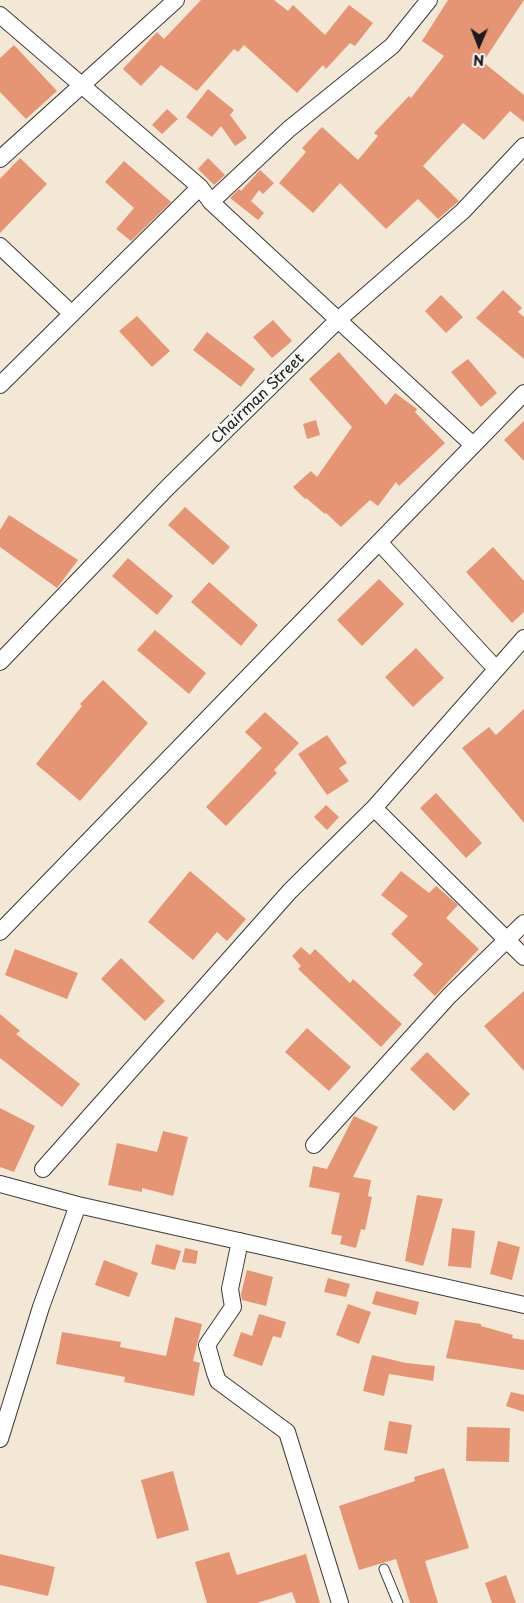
<!DOCTYPE html>
<html>
<head>
<meta charset="utf-8">
<style>
	body { margin:0 }
	#map { position:relative; width:524px; height:1603px; overflow:hidden; background:#f3e8d6; font-family:"Playpen Sans",sans-serif }
	canvas { display:block }
	.north { position:absolute; left:454px; top:20px; width:50px; height:50px; -webkit-text-stroke:4px #f6f6f2; paint-order:stroke; rotate:181deg; font-size:14px; font-weight:700; line-height:20px; text-align:center; color:#1c1c1c }
	.north::after { content:''; display:block; margin:auto; width:18px; height:22px; background:#1c1c1c; clip-path:polygon(50% 0,100% 100%,50% 72%,0 100%) }
</style>
</head>
<body>
<div id="map">
<canvas width="524" height="1603"></canvas>
<div class="north">N</div>
</div>
<script>
const g = document.querySelector('canvas').getContext('2d');
g.lineJoin = 'round';
function fillPath(path, color) { g.fillStyle = color; g.fill(path, 'evenodd'); }
const poly = rows => new Path2D(rows.map(r => 'M' + r).join(''));
function trace(path, color, width, dash) { g.strokeStyle = color; g.lineWidth = width; g.lineCap = dash ? 'butt' : 'round'; g.setLineDash(dash || []); g.stroke(path); }
function label(font, color, halo, rows, align = 'center') {
  g.font = font + ' "Playpen Sans",sans-serif'; g.lineWidth = 5; g.setLineDash([]); g.textBaseline = 'middle'; g.strokeStyle = halo; g.fillStyle = color; for (const [text, x, y, turn = 0] of rows) {
    g.save(); g.translate(x, y); g.rotate((+turn || 0) * Math.PI / 180); g.textAlign = isNaN(turn) ? turn : align; if (halo) g.strokeText(text, 0, 0); g.fillText(text, 0, 0); g.restore();
  }
}
fillPath(poly([
	[201,0,274,0,288,11,293,5,325,35,349,5,373,23,355,46,350,43,326,69,323,65,297,93,244,45,238,52,234,49,197,91,161,65,141,86,123,69,157,32,164,39],
	[448,0,524,0,483,62,524,95,524,122,510,111,484,140,463,123,423,166,459,201,438,219,418,199,386,229,340,183,313,213,279,183,306,152,302,148,322,127,358,160,378,136,374,133,409,96,411,98,444,56,422,41],
	[14,45,57,91,26,119,0,92,0,58],
	[208,89,234,110,230,115,247,138,235,146,221,126,212,137,186,117],
	[167,109,178,119,162,134,152,125],
	[20,158,47,184,0,233,0,179],
	[208,158,225,175,214,185,198,169],
	[124,161,171,202,131,241,116,229,134,208,105,182],
	[260,170,274,183,263,194,259,190,251,201,264,213,258,220,230,198,239,189,241,191],
	[503,290,522,308,518,312,524,317,524,359,476,318],
	[441,295,463,317,446,333,425,311],
	[137,316,170,351,152,367,119,331],
	[273,320,292,341,272,358,253,337],
	[207,332,255,369,241,387,193,350],
	[339,352,386,405,395,393,417,409,415,412,445,443,399,486,396,482,378,506,370,500,341,527,326,513,325,514,306,498,305,499,293,487,311,471,317,477,352,427,309,379],
	[468,359,497,393,481,407,451,372],
	[316,420,320,435,307,439,303,424],
	[524,421,524,461,504,440],
	[185,507,230,547,213,565,168,525],
	[9,515,78,560,57,588,0,547,0,530],
	[493,547,524,581,524,612,512,623,466,572],
	[128,558,173,596,157,615,112,576],
	[379,579,404,604,362,646,337,620],
	[209,582,258,625,241,646,191,602],
	[155,630,206,673,189,694,137,650],
	[416,648,444,678,413,707,385,677],
	[103,680,148,723,80,801,36,764,82,706,80,704],
	[524,709,524,823,462,748,489,727,496,735],
	[265,712,299,743,274,770,277,773,226,826,206,807,262,748,245,732],
	[327,735,347,763,339,768,349,781,327,795,298,754],
	[436,793,482,843,466,858,420,808],
	[326,805,339,817,327,830,314,817],
	[190,871,246,919,227,941,217,932,193,960,148,922],
	[401,871,429,893,436,886,458,905,446,918,479,949,435,996,413,975,423,964,391,934,408,916,381,895],
	[301,947,310,955,315,949,350,983,353,979,402,1024,381,1047,298,969,301,966,292,956],
	[15,949,78,973,67,999,5,975],
	[121,958,165,1001,145,1021,101,979],
	[524,991,524,1071,484,1026],
	[0,1014,20,1031,16,1034,80,1084,62,1107,0,1058],
	[307,1028,351,1067,329,1091,285,1052],
	[427,1052,470,1094,454,1111,410,1069],
	[0,1108,35,1126,14,1172,0,1167],
	[354,1116,378,1127,353,1177,371,1180,368,1196,372,1197,365,1230,361,1229,356,1248,340,1244,342,1236,331,1234,340,1193,309,1187,313,1166,327,1169],
	[163,1131,188,1137,173,1196,142,1188,142,1192,108,1185,117,1143,157,1152],
	[417,1195,443,1199,423,1266,405,1261],
	[452,1228,475,1231,471,1268,448,1266],
	[498,1241,520,1247,512,1280,490,1274],
	[156,1244,181,1251,175,1270,151,1264],
	[185,1248,198,1251,196,1264,182,1262],
	[104,1260,138,1273,129,1297,95,1285],
	[247,1270,273,1277,266,1306,242,1300,241,1294],
	[328,1278,350,1284,346,1297,324,1292],
	[376,1291,419,1302,416,1315,372,1304],
	[348,1304,371,1312,359,1344,336,1335],
	[259,1314,286,1322,281,1338,273,1336,262,1366,233,1356,241,1332,252,1336],
	[175,1317,202,1324,193,1361,200,1363,194,1396,124,1382,125,1377,56,1364,62,1332,121,1342,120,1347,166,1356],
	[455,1320,481,1324,481,1326,513,1335,512,1338,524,1340,524,1370,446,1358],
	[372,1355,406,1363,435,1366,433,1381,389,1374,384,1396,363,1391],
	[511,1392,524,1395,524,1412,506,1406],
	[389,1421,412,1425,407,1454,384,1450],
	[467,1427,510,1428,509,1462,466,1461],
	[444,1468,469,1548,425,1561,438,1603,410,1603,396,1559,359,1570,339,1506,415,1481,414,1477],
	[173,1471,189,1530,157,1539,141,1480],
	[229,1552,237,1575,306,1554,320,1603,296,1603,292,1592,257,1603,207,1603,195,1562],
	[0,1554,55,1567,48,1596,0,1585],
	[506,1575,516,1603,492,1603,485,1583]
]), '#e59573');
const service = poly([
	[384,1569,398,1603]
]);
const minor = poly([
	[0,15,200,187,211,202,473,445],
	[0,159,176,0],
	[211,202,289,129,392,46,429,0],
	[0,246,72,314],
	[0,385,200,187],
	[379,542,496,669],
	[0,662,167,488,338,320,463,211,524,146],
	[374,808,524,957],
	[0,932,524,393],
	[314,1145,449,996,524,923],
	[43,1169,290,891,374,808,524,638],
	[0,1184,78,1205,524,1305],
	[240,1241,230,1289,233,1307,207,1345,215,1373,218,1381,287,1432,340,1603],
	[0,1439,41,1307,78,1205]
]);
trace(service, '#3c3b38', 11);
trace(minor, '#3c3b38', 18);
trace(service, '#fff', 9);
trace(minor, '#fff', 16);
label('15px', '#1c1c1c', '#f6f6f2', [
	["Chairman Street",258,399,-44]
]);
</script>
</body>
</html>
